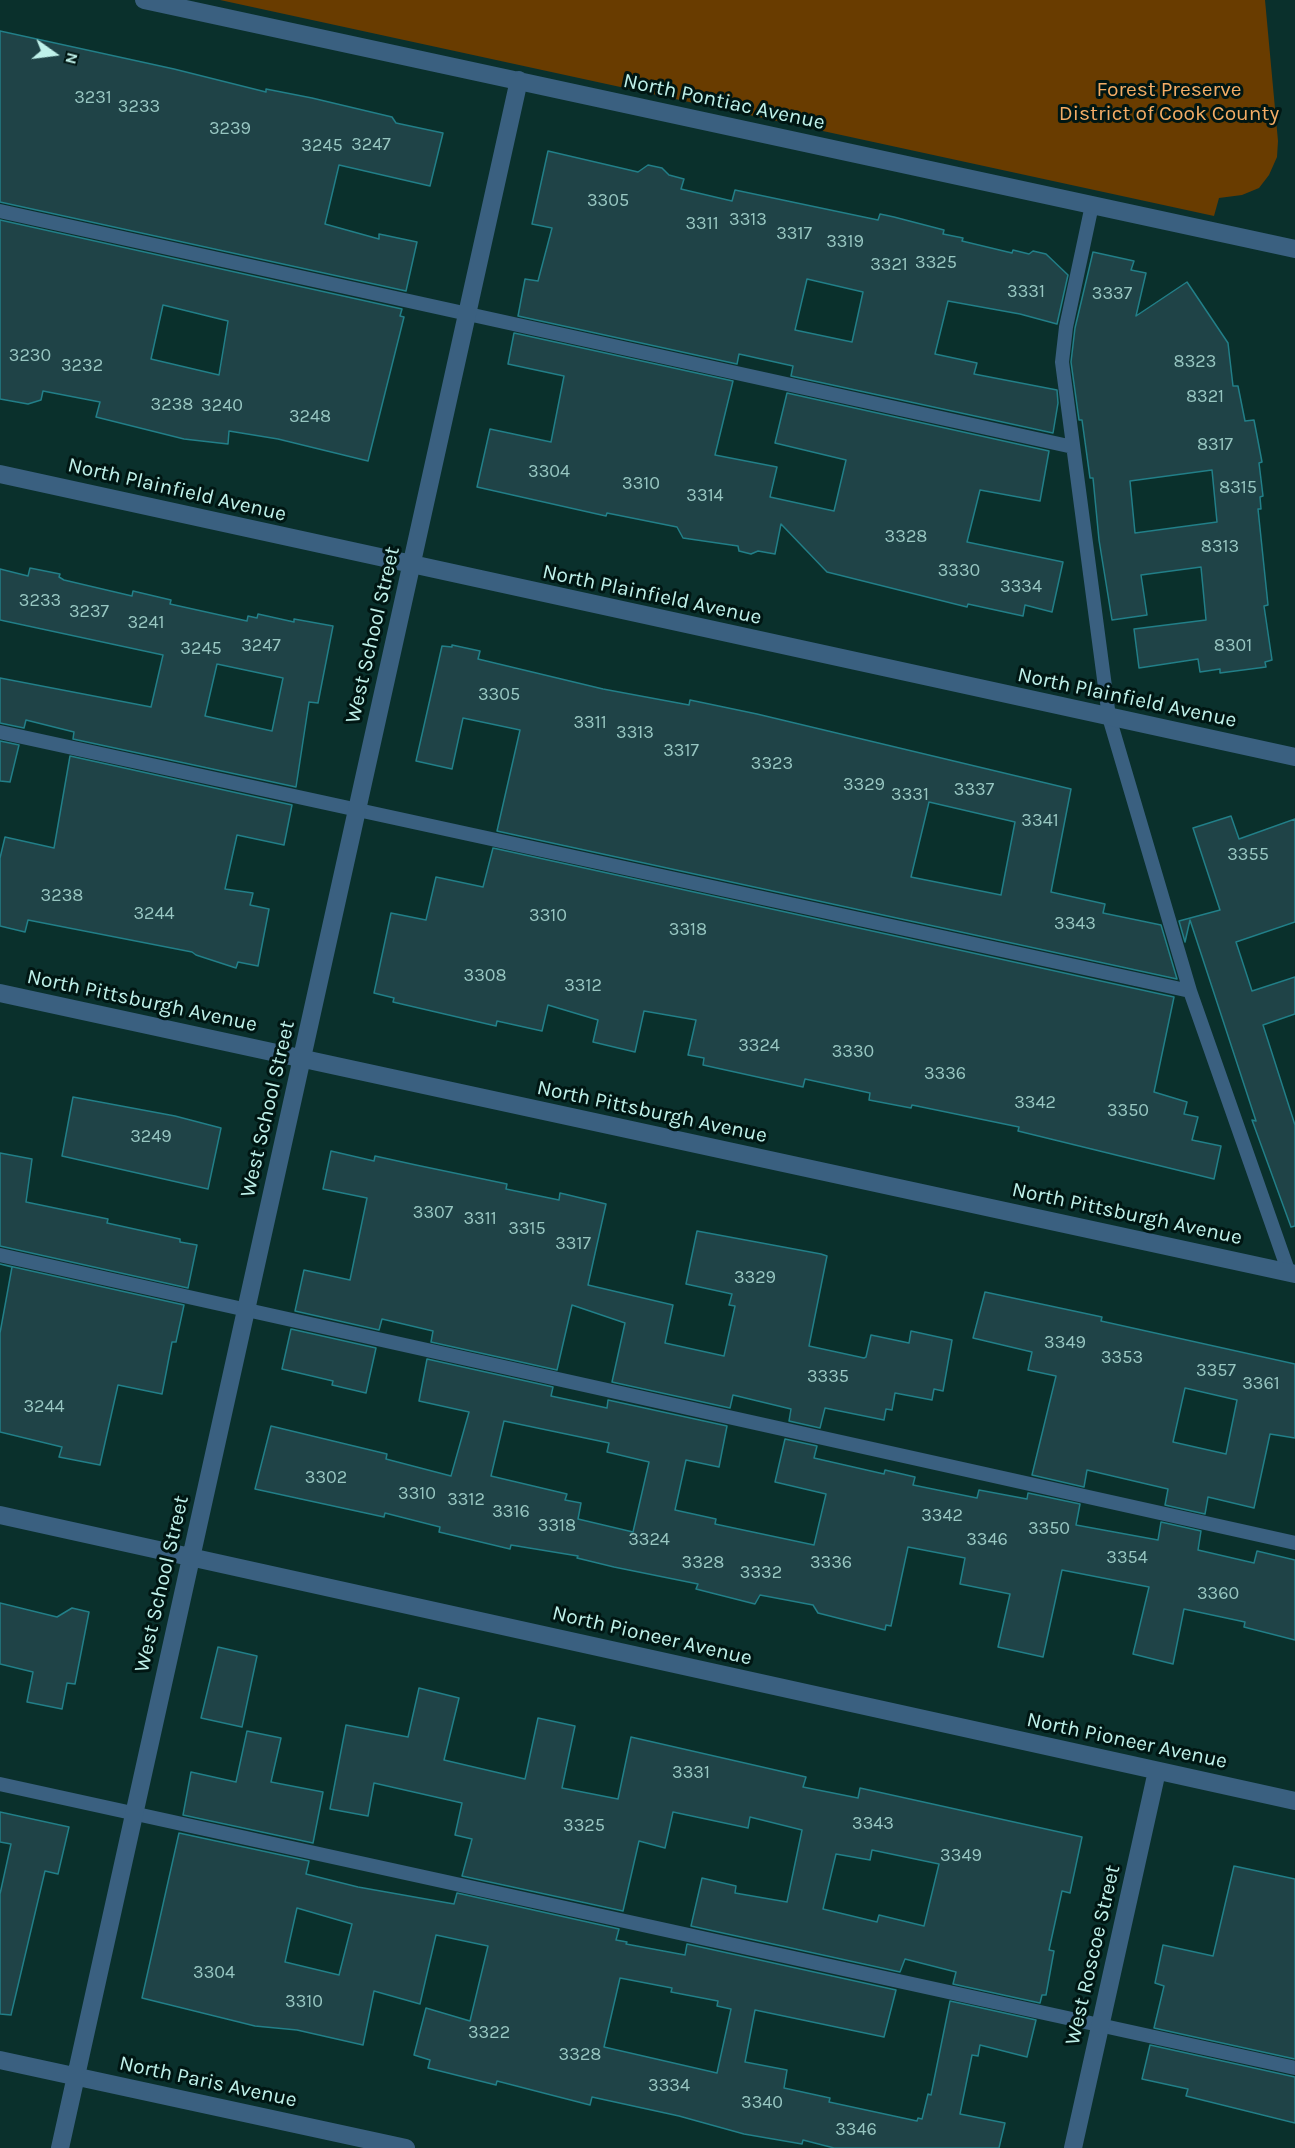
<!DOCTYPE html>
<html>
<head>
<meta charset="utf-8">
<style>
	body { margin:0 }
	#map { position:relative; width:1295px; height:2148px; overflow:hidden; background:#0a302c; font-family:Karla,sans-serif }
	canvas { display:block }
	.north { position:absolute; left:24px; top:24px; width:60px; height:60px; -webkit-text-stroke:4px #001613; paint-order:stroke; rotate:104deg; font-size:16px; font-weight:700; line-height:24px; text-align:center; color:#bff1ea }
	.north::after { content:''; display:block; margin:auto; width:21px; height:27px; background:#bff1ea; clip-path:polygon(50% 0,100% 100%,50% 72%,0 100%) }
</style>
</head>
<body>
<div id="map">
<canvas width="1295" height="2148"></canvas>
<div class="north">N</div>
</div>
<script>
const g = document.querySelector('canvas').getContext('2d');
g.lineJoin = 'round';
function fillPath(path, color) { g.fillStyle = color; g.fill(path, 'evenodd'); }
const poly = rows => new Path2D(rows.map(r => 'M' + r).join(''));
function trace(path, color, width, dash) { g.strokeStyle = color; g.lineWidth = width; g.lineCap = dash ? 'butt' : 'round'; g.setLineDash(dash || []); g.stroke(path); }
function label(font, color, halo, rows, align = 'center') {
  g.font = font + ' Karla,sans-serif'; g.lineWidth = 6; g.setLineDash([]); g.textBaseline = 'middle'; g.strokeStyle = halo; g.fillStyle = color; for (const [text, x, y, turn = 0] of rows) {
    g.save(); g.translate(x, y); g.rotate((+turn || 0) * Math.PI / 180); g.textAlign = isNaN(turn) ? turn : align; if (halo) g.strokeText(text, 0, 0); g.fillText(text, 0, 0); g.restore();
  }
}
fillPath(poly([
	[220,0,1265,0,1278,141,1277,157,1269,175,1259,188,1242,195,1219,198,1214,216]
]), '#693c00');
const building = poly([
	[0,31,174,69,266,92,266,89,312,98,392,117,396,123,443,133,430,186,339,165,325,224,379,239,379,234,417,242,406,291,0,202,0,31],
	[548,151,638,172,648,165,662,168,669,175,684,179,681,189,732,201,735,190,878,220,880,214,894,217,944,230,943,234,963,238,962,241,1012,253,1013,250,1029,254,1033,251,1046,254,1068,275,1057,324,1020,314,948,301,935,354,977,363,974,374,1057,390,1058,403,1053,433,791,376,793,366,739,354,737,364,518,316,525,279,538,281,552,228,532,224,548,151],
	[807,279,863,292,852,342,795,330,807,279],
	[0,220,402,309,400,316,404,317,368,461,278,439,229,431,228,444,184,439,96,417,100,402,43,391,41,400,28,404,0,399,0,220],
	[163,305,228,321,219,375,151,359,163,305],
	[1093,252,1134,261,1131,270,1146,273,1136,316,1187,282,1228,343,1233,386,1238,386,1245,421,1254,420,1262,462,1259,463,1263,496,1260,497,1261,509,1258,509,1268,605,1264,606,1272,660,1265,662,1266,667,1220,673,1220,669,1200,672,1198,659,1139,668,1134,629,1206,620,1201,567,1141,575,1147,615,1112,620,1099,540,1093,478,1090,478,1082,420,1079,420,1071,362,1075,328,1093,252],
	[1212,470,1217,522,1135,533,1130,481,1212,470],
	[514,333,733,381,715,455,777,467,770,497,834,511,846,460,775,443,787,393,1049,451,1040,501,980,490,967,542,1063,562,1052,612,1025,605,1023,616,968,604,967,607,827,572,781,524,775,554,758,551,751,554,739,551,738,546,683,538,677,527,607,513,606,516,477,487,490,429,551,442,564,376,508,364,514,333],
	[30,568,60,574,59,577,64,580,132,596,133,591,171,600,170,604,247,621,248,616,257,618,258,614,294,622,294,619,333,626,318,703,309,702,296,787,73,739,74,732,26,720,24,728,0,723,0,678,151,707,163,655,0,620,0,569,28,576,30,568],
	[217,664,283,678,272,731,205,716,217,664],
	[452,645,480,651,478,659,603,689,689,705,690,700,757,714,1071,789,1051,892,1105,904,1103,913,1161,925,1177,979,497,831,520,730,463,718,452,769,416,761,442,646,452,647,452,645],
	[929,802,1015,822,1001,895,911,877,929,802],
	[0,741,19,745,10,782,0,781,0,741],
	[70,756,292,805,284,845,237,835,225,889,253,893,250,905,269,909,258,966,238,962,236,968,196,955,192,952,28,920,25,932,0,926,0,858,5,837,54,848,70,756],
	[1231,816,1239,839,1295,819,1295,922,1236,942,1252,991,1295,977,1295,1014,1263,1025,1295,1125,1295,1226,1291,1227,1252,1120,1256,1121,1190,920,1185,942,1179,921,1220,910,1193,828,1231,816],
	[493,848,1174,997,1154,1092,1187,1102,1184,1114,1198,1117,1192,1140,1221,1146,1214,1179,1018,1131,1019,1127,912,1105,911,1108,869,1100,870,1093,805,1079,803,1087,703,1065,704,1058,688,1055,696,1020,644,1011,635,1052,593,1042,598,1020,548,1005,542,1031,497,1021,496,1026,393,1002,394,998,374,993,391,913,426,920,436,877,483,887,493,848],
	[73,1097,175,1116,221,1128,208,1189,62,1156,73,1097],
	[331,1151,374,1161,375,1156,416,1165,507,1184,506,1189,559,1200,560,1193,606,1204,588,1285,673,1305,665,1343,724,1356,735,1306,729,1305,732,1294,686,1284,697,1231,821,1254,827,1256,809,1346,864,1358,866,1357,871,1335,909,1343,911,1331,952,1340,943,1391,934,1389,932,1400,895,1393,892,1410,886,1409,884,1420,825,1408,820,1428,789,1421,791,1409,733,1395,730,1408,612,1382,625,1323,572,1305,557,1370,431,1342,433,1331,382,1319,379,1330,295,1311,304,1270,350,1280,367,1198,323,1189,331,1151],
	[0,1153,32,1159,26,1202,108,1219,107,1223,180,1239,180,1242,197,1245,188,1288,0,1246,0,1153],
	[0,1264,184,1305,176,1342,172,1342,162,1394,118,1385,100,1465,59,1457,62,1447,0,1432,0,1333,12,1267,0,1264],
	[985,1292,1102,1317,1101,1321,1295,1364,1295,1438,1270,1434,1254,1508,1208,1497,1205,1514,1165,1505,1168,1489,1087,1470,1084,1487,1032,1475,1056,1376,1028,1370,1032,1352,973,1338,985,1292],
	[1185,1388,1237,1400,1226,1454,1173,1442,1185,1388],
	[291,1329,376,1348,366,1393,332,1385,333,1381,282,1369,291,1329],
	[427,1359,553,1387,551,1396,607,1408,608,1400,727,1426,719,1467,686,1460,675,1510,716,1519,715,1524,814,1545,826,1494,775,1482,785,1439,817,1446,814,1458,884,1474,885,1470,915,1477,913,1485,977,1498,979,1490,1027,1499,1028,1493,1080,1504,1076,1525,1158,1540,1161,1522,1201,1531,1198,1550,1254,1563,1257,1551,1295,1560,1295,1640,1244,1627,1245,1622,1184,1609,1173,1664,1133,1654,1149,1587,1062,1570,1043,1657,998,1647,1010,1594,960,1584,965,1558,908,1547,891,1626,886,1625,885,1630,818,1613,813,1605,760,1595,755,1604,696,1589,698,1584,614,1567,577,1558,578,1556,511,1545,510,1549,439,1532,440,1527,385,1513,384,1517,255,1489,271,1426,387,1454,386,1459,451,1476,469,1412,419,1401,427,1359],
	[504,1421,609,1443,607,1452,649,1462,633,1532,578,1519,581,1503,565,1500,567,1494,491,1476,504,1421],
	[0,1603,57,1617,72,1608,89,1612,75,1684,67,1683,62,1709,27,1702,33,1672,0,1664,0,1603],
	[218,1647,257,1656,242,1727,201,1718,218,1647],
	[419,1688,459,1698,444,1760,525,1779,538,1718,575,1726,562,1788,618,1799,631,1737,806,1777,803,1787,858,1798,860,1788,1082,1837,1070,1893,1062,1891,1049,1950,1054,1951,1046,1995,1042,1995,1040,2003,953,1984,956,1972,905,1959,900,1972,691,1926,702,1878,736,1886,735,1893,787,1902,802,1830,750,1817,748,1828,673,1812,665,1848,639,1841,623,1911,462,1876,472,1839,455,1835,462,1803,374,1783,368,1816,330,1809,346,1725,408,1737,419,1688],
	[872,1850,939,1864,924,1926,879,1915,877,1922,823,1909,836,1854,870,1860,872,1850],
	[247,1731,281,1738,271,1782,323,1792,313,1843,183,1815,191,1772,236,1782,247,1731],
	[0,1812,69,1827,58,1874,45,1871,11,2015,0,2014,0,1894,11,1844,0,1842,0,1812],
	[179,1833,309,1861,306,1874,358,1887,454,1904,457,1893,619,1929,616,1940,627,1942,626,1944,685,1955,687,1944,896,1990,884,2037,755,2010,745,2062,787,2070,784,2088,830,2098,829,2102,917,2121,918,2118,922,2119,928,2094,931,2095,950,2001,1036,2020,1027,2057,980,2045,978,2056,972,2055,960,2114,1005,2123,999,2148,834,2148,803,2140,802,2144,744,2134,679,2116,592,2097,590,2105,497,2081,496,2085,428,2068,430,2060,414,2055,426,2008,470,2021,488,1946,436,1935,420,2004,374,1991,363,2045,297,2030,255,2026,142,1998,179,1833],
	[297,1908,352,1924,339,1975,285,1962,297,1908],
	[620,1978,672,1988,671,1992,718,2001,717,2006,731,2009,717,2073,604,2047,620,1978],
	[1234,1866,1295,1879,1295,2059,1154,2028,1164,1986,1155,1983,1163,1945,1213,1956,1234,1866],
	[1150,2045,1295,2077,1295,2123,1186,2096,1188,2089,1142,2079,1150,2045]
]);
fillPath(building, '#1f4347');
trace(building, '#227f88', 1.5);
trace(poly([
	[1092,205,1066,327,1062,362,1109,717,1190,991,1289,1273],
	[0,211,1073,447],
	[0,732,1190,991],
	[0,1255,1295,1543],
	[0,1784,1295,2068]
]), '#3a6080', 14);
trace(poly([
	[144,0,1295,249],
	[0,474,1295,757],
	[0,993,1295,1274],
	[0,1515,1295,1801],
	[0,2060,406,2148],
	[60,2148,519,80],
	[1073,2148,1157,1771]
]), '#3a6080', 18);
label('18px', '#97c6c1', null, [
	["3231",93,98],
	["3233",139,107],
	["3239",230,129],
	["3247",371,145],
	["3245",322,146],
	["3305",608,201],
	["3313",748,220],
	["3311",702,224],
	["3317",794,234],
	["3319",845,242],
	["3325",936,263],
	["3321",889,265],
	["3331",1026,292],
	["3337",1112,294],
	["3230",30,356],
	["8323",1195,362],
	["3232",82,366],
	["8321",1205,397],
	["3238",172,405],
	["3240",222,406],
	["3248",310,417],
	["8317",1215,445],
	["3304",549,472],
	["3310",641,484],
	["8315",1238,488],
	["3314",705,496],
	["3328",906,537],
	["8313",1220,547],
	["3330",959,571],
	["3334",1021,587],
	["3233",40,601],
	["3237",89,612],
	["3241",146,623],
	["3247",261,646],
	["8301",1233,646],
	["3245",201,649],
	["3305",499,695],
	["3311",590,723],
	["3313",635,733],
	["3317",681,751],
	["3323",772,764],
	["3329",864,785],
	["3337",974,790],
	["3331",910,795],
	["3341",1040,821],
	["3355",1248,855],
	["3238",62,896],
	["3244",154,914],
	["3310",548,916],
	["3343",1075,924],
	["3318",688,930],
	["3308",485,976],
	["3312",583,986],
	["3324",759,1046],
	["3330",853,1052],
	["3336",945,1074],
	["3342",1035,1103],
	["3350",1128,1111],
	["3249",151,1137],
	["3307",433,1213],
	["3311",480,1219],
	["3315",527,1229],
	["3317",573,1244],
	["3329",755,1278],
	["3349",1065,1343],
	["3353",1122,1358],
	["3357",1216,1371],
	["3335",828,1377],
	["3361",1261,1384],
	["3244",44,1407],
	["3302",326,1478],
	["3310",417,1494],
	["3312",466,1500],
	["3316",511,1512],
	["3342",942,1516],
	["3318",557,1526],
	["3350",1049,1529],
	["3324",649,1540],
	["3346",987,1540],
	["3354",1127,1558],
	["3328",703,1563],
	["3336",831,1563],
	["3332",761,1573],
	["3360",1218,1594],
	["3331",691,1773],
	["3343",873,1824],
	["3325",584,1826],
	["3349",961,1856],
	["3304",214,1973],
	["3310",304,2002],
	["3322",489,2033],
	["3328",580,2055],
	["3334",669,2086],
	["3340",762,2103],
	["3346",856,2130]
]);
label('21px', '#f4ad66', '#001613', [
	["Forest Preserve",1169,90],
	["District of Cook County",1169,114]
]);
label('21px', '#bff1ea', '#001613', [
	["North Pontiac Avenue",724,102,12],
	["North Plainfield Avenue",177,490,13],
	["North Plainfield Avenue",652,595,12],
	["West School Street",373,635,-77],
	["North Plainfield Avenue",1127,698,12],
	["North Pittsburgh Avenue",142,1001,12],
	["West School Street",268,1109,-77],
	["North Pittsburgh Avenue",652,1112,12],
	["North Pittsburgh Avenue",1127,1214,12],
	["West School Street",162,1584,-77],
	["North Pioneer Avenue",652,1636,13],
	["North Pioneer Avenue",1127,1741,12],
	["West Roscoe Street",1093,1955,-77],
	["North Paris Avenue",208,2082,12]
]);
</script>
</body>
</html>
